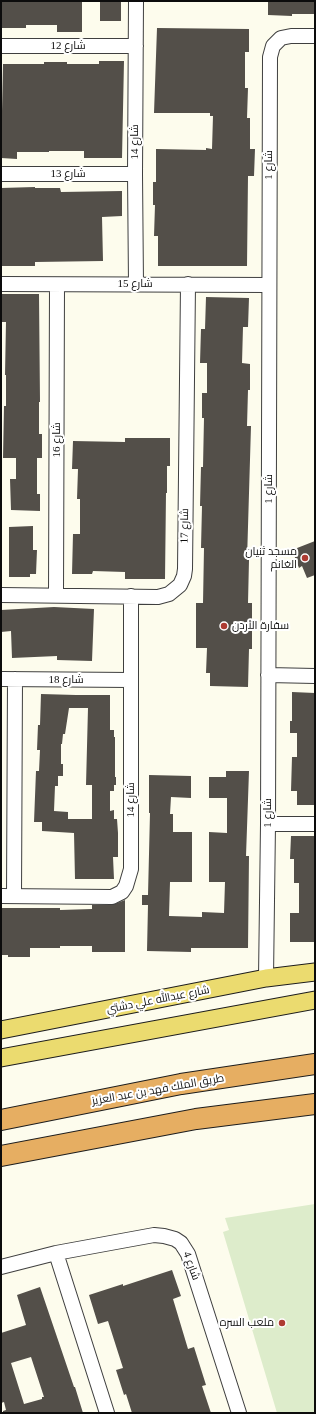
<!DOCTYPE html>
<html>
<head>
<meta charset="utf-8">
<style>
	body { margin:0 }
	#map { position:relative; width:316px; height:1414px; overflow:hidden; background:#fdfced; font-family:"Times New Roman",serif }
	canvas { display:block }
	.frame { position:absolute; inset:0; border:2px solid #0c0c0c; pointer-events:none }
</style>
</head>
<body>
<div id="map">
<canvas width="316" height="1414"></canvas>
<div class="frame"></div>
</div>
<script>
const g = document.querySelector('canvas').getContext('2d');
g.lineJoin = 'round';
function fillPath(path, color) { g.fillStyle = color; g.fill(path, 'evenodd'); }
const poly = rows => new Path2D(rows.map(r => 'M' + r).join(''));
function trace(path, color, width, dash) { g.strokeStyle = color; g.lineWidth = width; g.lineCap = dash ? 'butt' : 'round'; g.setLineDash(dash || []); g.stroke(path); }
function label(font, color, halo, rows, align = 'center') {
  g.font = font + ' "Times New Roman",Cairo,serif'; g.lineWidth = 4; g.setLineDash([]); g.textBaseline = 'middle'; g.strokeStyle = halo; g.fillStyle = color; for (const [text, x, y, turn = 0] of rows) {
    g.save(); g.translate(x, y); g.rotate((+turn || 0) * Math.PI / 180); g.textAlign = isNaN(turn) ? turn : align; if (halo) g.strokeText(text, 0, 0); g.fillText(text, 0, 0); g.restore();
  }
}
fillPath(poly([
	[315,1204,315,1413,277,1413,223,1232,229,1230,225,1218]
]), '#ddeccb');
fillPath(poly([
	[1,1,82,1,82,32,57,32,57,25,26,25,26,28,1,28],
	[100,1,121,1,121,21,100,21],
	[268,1,315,1,315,14,292,14,292,16,268,15],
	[157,28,249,29,249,52,245,52,245,88,248,88,247,118,250,118,250,149,255,149,254,176,248,176,247,266,158,266,158,236,154,236,155,205,153,205,153,182,156,182,156,149,206,150,206,148,212,149,213,116,210,116,210,113,154,113],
	[99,61,124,61,122,158,84,158,84,151,49,151,49,152,17,152,17,159,1,158,3,64,44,64,44,62,67,62,67,64,99,64],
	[35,187,35,188,60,188,61,192,122,191,122,216,102,217,103,261,35,262,35,266,1,266,1,188],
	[2,294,39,294,40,402,39,402,39,434,42,434,42,458,37,458,37,494,40,494,40,511,11,510,10,479,16,479,16,458,3,458,4,406,6,406,6,375,5,375,6,322,2,322],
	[206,297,249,298,248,327,243,327,242,363,250,364,250,390,248,390,247,426,251,426,247,560,249,560,248,603,252,603,252,649,249,649,248,687,210,686,210,673,206,673,207,648,196,648,196,603,203,603,204,548,201,548,202,506,200,506,201,467,203,467,204,418,202,418,202,393,207,393,207,363,200,363,201,329,205,329],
	[125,438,170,438,170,466,167,466,167,493,166,493,165,579,125,579,125,572,93,571,92,574,72,574,73,534,80,534,80,499,77,499,78,469,72,469,73,441,125,442],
	[33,526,33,550,37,550,36,574,30,574,30,577,9,577,9,527],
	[315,541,315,575,307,578,302,566,299,568,292,550],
	[54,607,94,609,92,661,57,660,57,656,12,658,11,631,1,632,1,610],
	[292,692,315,693,315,805,297,805,297,791,291,791,292,757,297,757,297,733,290,733,290,721,292,721],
	[41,694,76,695,110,695,110,730,114,730,114,737,115,737,115,777,116,777,116,785,114,785,114,791,110,791,110,811,114,810,114,819,117,819,118,833,118,857,113,857,114,879,75,879,74,833,42,831,42,822,34,822,36,771,39,771,40,750,37,750,38,725,40,725],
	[69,708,88,708,86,785,92,785,92,819,68,819,68,812,54,811,55,786,58,786,58,776,63,776,63,764,61,764,61,744,62,744,63,734,65,734],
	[226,771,249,771,246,856,249,856,248,948,191,948,191,952,147,951,148,905,142,905,142,895,148,895,150,813,149,813,149,775,191,776,191,798,171,797,170,814,173,814,173,832,192,832,192,882,170,882,169,916,202,917,202,912,224,913,225,882,209,882,209,832,227,833,227,798,209,798,209,777,226,777],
	[291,836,315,836,315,942,290,942,290,913,299,913,299,883,294,883,294,859,290,859],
	[125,900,125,952,92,952,92,946,60,946,60,948,30,948,30,957,8,957,8,955,1,955,1,908,60,908,60,910,92,909,92,905,112,905],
	[172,1270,181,1296,173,1299,188,1349,194,1347,206,1385,202,1386,211,1413,132,1413,126,1394,124,1395,116,1370,123,1368,108,1321,98,1324,89,1295,123,1284,123,1286],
	[40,1287,74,1387,75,1387,83,1413,3,1413,3,1411,6,1410,4,1402,1,1403,1,1333,26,1325,17,1295],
	[31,1357,44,1397,42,1397,42,1399,24,1404,11,1363]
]), '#534f49');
const minor = poly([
	[136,1,135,174,136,284],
	[1,46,136,46],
	[1,174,135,174],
	[1,284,269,285],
	[1,595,158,597,169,594,180,585,184,576,185,569,188,284],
	[56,595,57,285],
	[268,675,315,676],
	[1,679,131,680],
	[268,824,315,824],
	[1,896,112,897,122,892,126,886,131,869,131,596],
	[14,896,15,679],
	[266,978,268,824,270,57,273,46,281,38,291,36,315,36],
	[56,1253,107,1413],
	[1,1267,56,1253,154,1235,164,1236,175,1239,181,1243,188,1254,239,1413]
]);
const major = poly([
	[1,1030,266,978,315,972],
	[1,1058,315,1000]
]);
const highway = poly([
	[1,1120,181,1084,315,1064],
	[1,1156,196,1119,315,1104]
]);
trace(minor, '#3f3f3f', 16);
trace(major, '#1d1d1d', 19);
trace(highway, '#1d1d1d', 22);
trace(minor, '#fff', 14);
trace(major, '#ebdb6f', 17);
trace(highway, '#e6ae62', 20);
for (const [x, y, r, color] of [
	[305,558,4,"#ae3b32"],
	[224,626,4,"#ae3b32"],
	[282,1323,4,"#ae3b32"]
]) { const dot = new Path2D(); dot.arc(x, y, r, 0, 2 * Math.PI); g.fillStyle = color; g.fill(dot); trace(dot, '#fff', 1.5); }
label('11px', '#0c0c0c', '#fff', [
	["شارع 12",68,46],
	["شارع 14",135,142,-90],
	["شارع 1",269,165,-90],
	["شارع 13",68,174],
	["شارع 15",135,284],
	["شارع 16",57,440,-90],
	["شارع 1",269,489,-90],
	["شارع 17",185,526,-89],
	["شارع 18",66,680],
	["شارع 14",131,800,-90],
	["شارع 1",268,813,-90],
	["شارع عبدالله علي دشتي",158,1000,-11],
	["طريق الملك فهد بن عبد العزيز",158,1090,-10],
	["شارع 4",191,1266,70]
]);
label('11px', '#0c0c0c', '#fff', [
	["مسجد ثنيان",297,552],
	["الغانم",297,565],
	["سفارة الأردن",232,626,"left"],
	["ملعب السره",274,1323]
], 'right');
</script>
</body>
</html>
